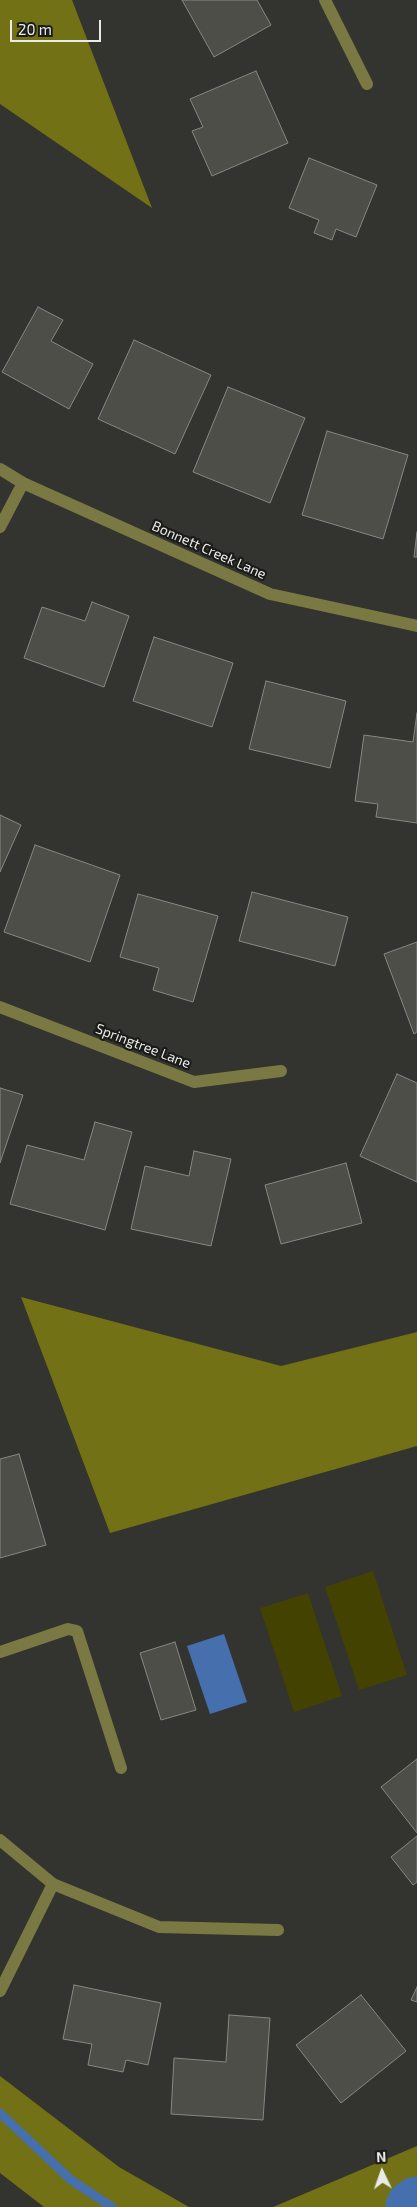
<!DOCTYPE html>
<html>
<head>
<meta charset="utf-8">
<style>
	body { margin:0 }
	#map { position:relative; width:417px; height:2207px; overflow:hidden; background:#33332f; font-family:"Exo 2",sans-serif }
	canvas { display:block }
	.north { position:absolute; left:357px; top:2147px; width:50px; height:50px; -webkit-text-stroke:4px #1b1b19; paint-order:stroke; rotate:357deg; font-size:14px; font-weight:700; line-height:20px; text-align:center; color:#eaeae7 }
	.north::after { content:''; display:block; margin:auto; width:18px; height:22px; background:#eaeae7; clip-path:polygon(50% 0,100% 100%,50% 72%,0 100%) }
	.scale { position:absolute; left:10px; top:20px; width:91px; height:22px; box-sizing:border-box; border:2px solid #eaeae7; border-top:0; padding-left:6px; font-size:15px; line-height:18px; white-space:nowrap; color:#eaeae7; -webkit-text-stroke:4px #1b1b19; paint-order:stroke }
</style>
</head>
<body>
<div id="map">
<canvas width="417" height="2207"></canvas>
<div class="north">N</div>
<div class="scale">20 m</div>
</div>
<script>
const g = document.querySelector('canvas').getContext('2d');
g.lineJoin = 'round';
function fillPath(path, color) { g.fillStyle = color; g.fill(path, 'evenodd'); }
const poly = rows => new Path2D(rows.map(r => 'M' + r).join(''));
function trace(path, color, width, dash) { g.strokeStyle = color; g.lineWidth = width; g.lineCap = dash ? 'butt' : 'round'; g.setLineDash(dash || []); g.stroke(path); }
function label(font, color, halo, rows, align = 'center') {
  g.font = font + ' "Exo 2",sans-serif'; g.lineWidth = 4.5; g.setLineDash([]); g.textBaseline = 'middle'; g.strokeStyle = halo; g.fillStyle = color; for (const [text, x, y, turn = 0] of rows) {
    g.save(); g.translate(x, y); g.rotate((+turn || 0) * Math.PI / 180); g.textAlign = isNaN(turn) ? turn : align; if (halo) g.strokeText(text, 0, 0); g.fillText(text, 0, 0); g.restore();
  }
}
fillPath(poly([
	[373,1571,407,1675,359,1690,325,1587],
	[308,1593,342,1696,294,1712,260,1608]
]), '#434200');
fillPath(poly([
	[0,0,72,0,152,208,0,104],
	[21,1297,281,1366,417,1332,417,1446,110,1533],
	[0,2076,119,2167,189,2207,44,2207,0,2173],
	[417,2146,417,2207,273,2207]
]), '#737115');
fillPath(poly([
	[224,1634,247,1702,210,1714,187,1646]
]), '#4570ad');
trace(poly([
	[0,2113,71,2180,112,2207]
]), '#4570ad', 9);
trace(poly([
	[413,2207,417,2204]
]), '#4570ad', 55);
const building = poly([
	[182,0,257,0,271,25,214,57,182,0],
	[256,71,288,143,212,176,192,131,203,127,190,99,256,71],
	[309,158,377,185,356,237,336,229,332,240,314,233,319,220,289,208,309,158],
	[38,307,63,320,51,341,93,364,69,409,2,372,38,307],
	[134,340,211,375,175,454,98,419,134,340],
	[228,387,305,418,270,503,193,472,228,387],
	[327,431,408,455,383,539,302,515,327,431],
	[417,532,417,557,414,557,417,532],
	[92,602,129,616,104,687,24,658,42,607,85,621,92,602],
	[154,637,233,663,212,727,133,701,154,637],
	[266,681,346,701,330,768,249,749,266,681],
	[417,713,417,823,376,817,378,804,355,801,364,735,413,742,417,713],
	[0,815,21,825,0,872,0,815],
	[35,845,120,875,90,962,4,932,35,845],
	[252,892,348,917,335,966,239,941,252,892],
	[138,894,218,916,193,1002,153,990,159,968,120,957,138,894],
	[417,942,417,1032,414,1034,384,954,417,942],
	[397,1074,417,1083,417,1182,360,1156,397,1074],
	[0,1088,23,1095,0,1163,0,1088],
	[95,1122,132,1132,105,1230,10,1204,27,1145,84,1160,95,1122],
	[194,1151,231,1159,211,1246,131,1229,145,1166,189,1176,194,1151],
	[346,1163,362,1223,281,1244,265,1185,346,1163],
	[19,1454,46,1545,0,1558,0,1459,19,1454],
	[175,1642,196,1710,161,1720,140,1653,175,1642],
	[417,1759,417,1833,381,1787,417,1759],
	[417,1836,417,1882,413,1885,391,1857,417,1836],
	[74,1985,161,2003,148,2065,126,2060,123,2072,88,2065,92,2044,63,2039,74,1985],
	[417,1987,417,2002,411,2000,417,1987],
	[361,1995,406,2051,341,2103,296,2045,361,1995],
	[229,2015,270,2018,263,2120,171,2114,174,2058,226,2062,229,2015]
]);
fillPath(building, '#4e4e49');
trace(building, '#888883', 1);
trace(poly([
	[325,0,367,84],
	[0,469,23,483,270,594,417,626],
	[0,527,23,483],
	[0,1007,194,1082,281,1071],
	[0,1652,68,1629,77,1631,121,1768],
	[0,1840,53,1884,159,1927,278,1930],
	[0,1991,53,1884]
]), '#7a7943', 12);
label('14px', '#eaeae7', '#1b1b19', [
	["Bonnett Creek Lane",209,550,24],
	["Springtree Lane",143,1046,21]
]);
</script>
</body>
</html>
